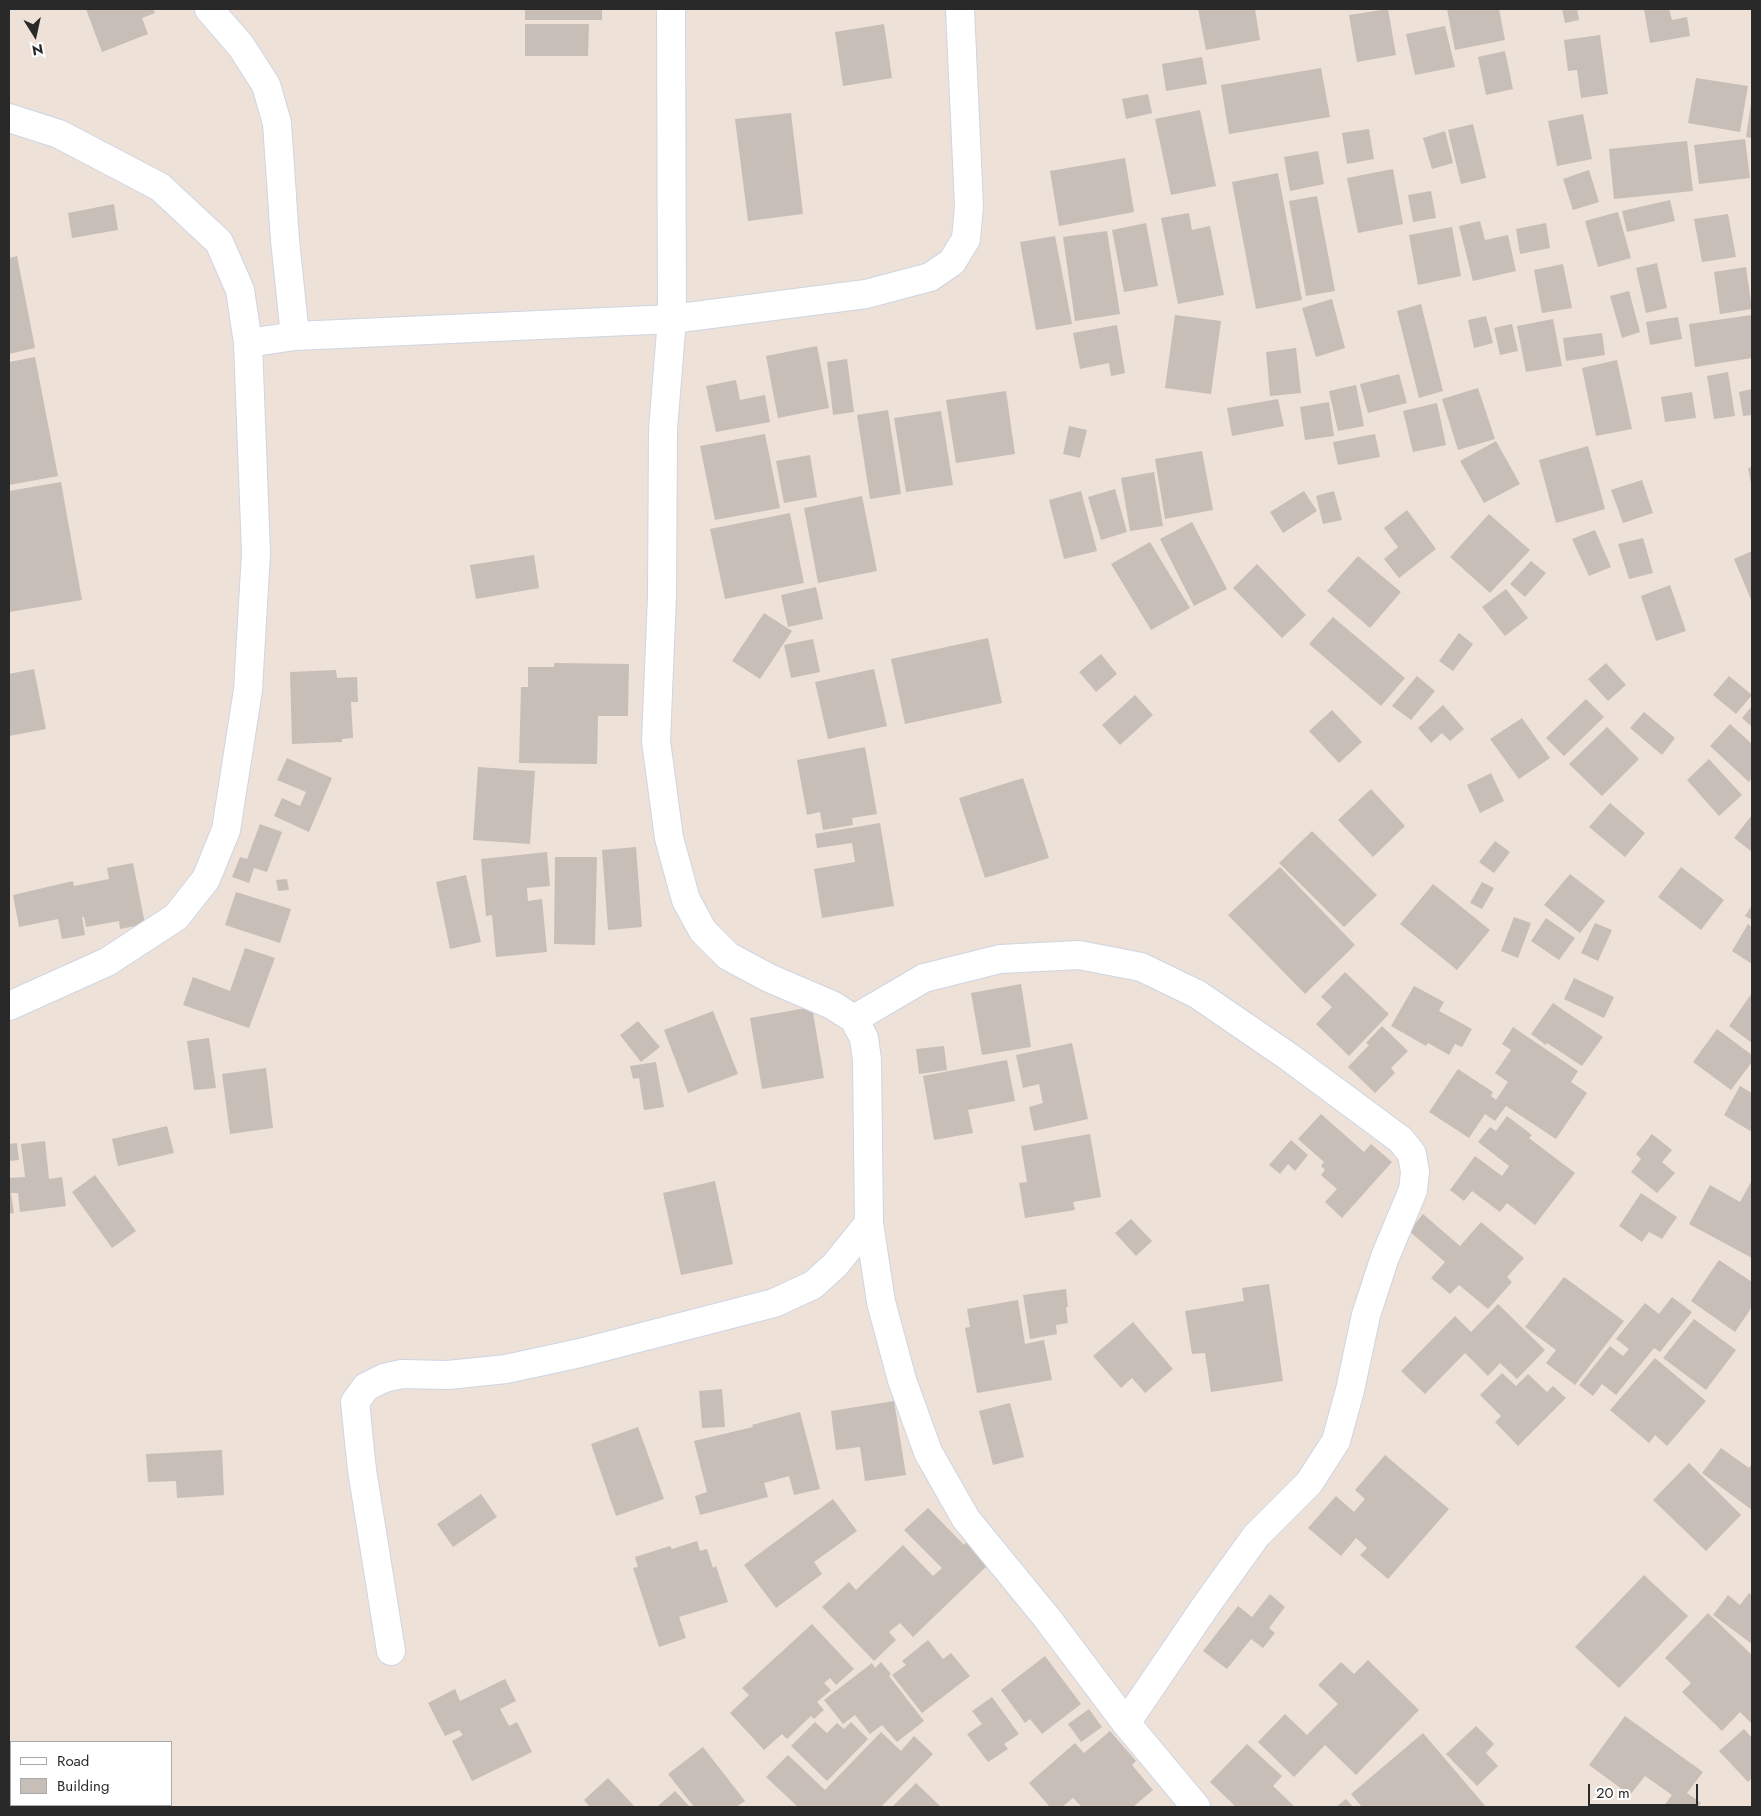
<!DOCTYPE html>
<html>
<head>
<meta charset="utf-8">
<style>
	body { margin:0 }
	#map { position:relative; width:1761px; height:1816px; overflow:hidden; background:#ede1d8; font-family:Jost,sans-serif }
	canvas { display:block }
	.frame { position:absolute; inset:0; border:10px solid #292929; pointer-events:none }
	.legend { position:absolute; left:10px; top:1741px; width:162px; height:65px; box-sizing:border-box; background:#fff; border:1px solid #a9a9a9; margin:0; padding:6px 9px; list-style:none; font-size:15px; color:#292929 }
	.legend li { display:flex; align-items:center; gap:10px; height:25px }
	.legend b { width:25px; border:1px solid #a9a9a9 }
	.north { position:absolute; left:10px; top:10px; width:50px; height:50px; -webkit-text-stroke:4px #fff; paint-order:stroke; rotate:170deg; font-size:14px; font-weight:700; line-height:20px; text-align:center; color:#292929 }
	.north::after { content:''; display:block; margin:auto; width:18px; height:22px; background:#292929; clip-path:polygon(50% 0,100% 100%,50% 72%,0 100%) }
	.scale { position:absolute; left:1588px; top:1784px; width:110px; height:22px; box-sizing:border-box; border:2px solid #292929; border-top:0; padding-left:6px; font-size:15px; line-height:18px; white-space:nowrap; color:#292929; -webkit-text-stroke:4px #fff; paint-order:stroke }
</style>
</head>
<body>
<div id="map">
<canvas width="1761" height="1816"></canvas>
<div class="frame"></div>
<ul class="legend">
<li><b style="height:6px;background:#fff"></b>Road</li>
<li><b style="height:14px;background:#c8beb8"></b>Building</li>
</ul>
<div class="north">N</div>
<div class="scale">20 m</div>
</div>
<script>
const g = document.querySelector('canvas').getContext('2d');
g.lineJoin = 'round';
function fillPath(path, color) { g.fillStyle = color; g.fill(path, 'evenodd'); }
const poly = rows => new Path2D(rows.map(r => 'M' + r).join(''));
function trace(path, color, width, dash) { g.strokeStyle = color; g.lineWidth = width; g.lineCap = dash ? 'butt' : 'round'; g.setLineDash(dash || []); g.stroke(path); }
fillPath(poly([
	[86,9,153,9,155,13,142,18,148,34,102,52],
	[525,9,602,9,602,20,525,20],
	[1198,9,1255,9,1260,40,1206,50],
	[1388,9,1396,55,1357,62,1349,15],
	[1447,9,1499,9,1505,40,1455,50],
	[1562,9,1577,9,1579,20,1565,23],
	[1644,9,1669,9,1672,20,1687,17,1690,36,1650,43],
	[525,24,589,24,588,56,525,56],
	[884,24,892,78,843,86,835,32],
	[1445,26,1455,67,1415,75,1406,34],
	[1600,35,1608,94,1581,98,1577,70,1568,71,1564,40],
	[1505,51,1513,89,1486,95,1478,57],
	[1202,57,1207,84,1166,91,1162,64],
	[1321,68,1330,117,1229,134,1221,85],
	[1696,78,1748,86,1740,132,1688,123],
	[1148,94,1152,113,1126,119,1122,99],
	[1751,104,1752,104,1752,138,1746,137],
	[1200,110,1216,186,1171,195,1155,119],
	[791,113,803,214,748,221,735,119],
	[1583,114,1592,159,1557,166,1548,121],
	[1473,124,1486,178,1461,184,1448,130],
	[1369,129,1374,159,1347,164,1342,133],
	[1445,131,1453,163,1432,169,1423,138],
	[1745,139,1750,178,1699,184,1694,145],
	[1687,141,1693,191,1614,199,1609,149],
	[1318,151,1324,184,1290,191,1284,157],
	[1125,158,1134,212,1059,226,1050,171],
	[1393,169,1403,224,1358,233,1347,178],
	[1589,170,1599,202,1573,210,1563,179],
	[1278,173,1302,300,1256,309,1232,182],
	[1431,191,1436,218,1413,222,1408,195],
	[1317,196,1335,291,1306,296,1289,201],
	[1670,200,1675,221,1627,232,1622,211],
	[114,204,118,230,72,238,68,213],
	[1618,212,1631,258,1598,267,1585,221],
	[1189,213,1192,230,1210,226,1224,295,1178,304,1161,218],
	[1728,214,1736,257,1702,262,1694,219],
	[1480,221,1485,240,1508,235,1516,271,1473,281,1459,226],
	[1146,223,1158,286,1124,292,1112,230],
	[1546,223,1550,248,1520,254,1516,229],
	[1452,227,1461,276,1418,285,1409,235],
	[1107,231,1120,314,1075,321,1063,237],
	[1055,236,1072,324,1036,330,1020,242],
	[17,256,35,348,9,354,9,258],
	[1657,263,1667,308,1646,313,1636,268],
	[1563,264,1572,308,1542,313,1534,270],
	[1746,267,1752,309,1720,314,1714,272],
	[1629,291,1640,332,1622,338,1610,296],
	[1332,299,1345,348,1316,357,1302,308],
	[1421,304,1443,391,1419,398,1397,311],
	[1175,315,1221,321,1211,394,1165,388],
	[1752,315,1752,358,1695,367,1689,324],
	[1486,316,1493,343,1474,348,1468,320],
	[1678,317,1682,339,1650,345,1646,322],
	[1553,319,1562,366,1526,372,1517,326],
	[1512,324,1518,351,1500,355,1494,328],
	[1117,325,1125,373,1111,376,1109,363,1080,369,1073,333],
	[1602,333,1605,355,1566,361,1563,338],
	[817,346,829,408,778,418,766,356],
	[1296,348,1301,393,1270,396,1266,352],
	[35,357,58,476,9,485,9,362],
	[847,359,854,412,833,415,827,362],
	[1617,360,1632,429,1596,436,1582,368],
	[1728,372,1735,416,1714,419,1707,376],
	[1399,374,1407,403,1368,413,1360,384],
	[736,380,740,400,765,395,770,422,716,432,706,386],
	[1356,385,1364,426,1338,431,1329,391],
	[1478,388,1495,439,1458,450,1442,399],
	[1752,389,1752,415,1743,416,1739,392],
	[1006,391,1015,454,956,463,946,400],
	[1692,392,1696,418,1665,422,1661,397],
	[1278,399,1284,426,1232,436,1227,408],
	[1329,402,1334,436,1305,440,1300,407],
	[1437,403,1446,445,1413,452,1403,411],
	[888,410,901,494,870,499,857,415],
	[941,411,953,485,906,492,894,418],
	[1069,426,1087,430,1080,458,1063,454],
	[765,434,780,508,715,520,700,446],
	[1375,434,1380,457,1338,465,1333,442],
	[1496,441,1520,484,1484,503,1460,461],
	[1588,446,1605,509,1556,523,1539,460],
	[1202,451,1213,510,1165,519,1155,459],
	[810,455,817,497,784,503,776,461],
	[1752,467,1752,484,1751,484,1748,468],
	[1154,472,1163,526,1130,531,1121,478],
	[1642,480,1653,513,1623,523,1611,490],
	[61,482,82,600,9,612,9,491],
	[1115,489,1127,532,1101,540,1088,497],
	[1081,491,1097,551,1064,559,1049,500],
	[1304,491,1317,511,1283,533,1270,512],
	[1334,491,1342,520,1323,524,1316,496],
	[862,496,877,571,818,583,804,508],
	[1407,510,1436,549,1399,578,1384,559,1398,547,1384,528],
	[790,513,804,583,725,599,710,529],
	[1489,514,1530,550,1490,593,1450,557],
	[1192,522,1227,589,1194,606,1160,539],
	[1595,530,1611,567,1589,576,1572,539],
	[1643,538,1653,573,1629,579,1618,544],
	[1150,542,1190,608,1151,630,1111,564],
	[1752,551,1752,602,1734,559],
	[534,555,539,588,476,599,470,565],
	[1358,556,1401,592,1370,628,1327,591],
	[1531,561,1546,573,1525,597,1510,584],
	[1257,564,1306,615,1282,638,1233,588],
	[1670,585,1686,631,1656,641,1641,596],
	[816,587,823,619,788,627,781,595],
	[1506,589,1528,618,1505,636,1482,607],
	[764,613,792,631,760,679,732,661],
	[1333,617,1405,678,1381,706,1309,644],
	[1459,633,1473,644,1453,671,1439,661],
	[988,638,1002,703,905,724,891,659],
	[813,639,820,672,791,678,784,645],
	[1101,654,1117,674,1096,692,1079,672],
	[554,663,629,664,628,716,598,716,597,764,519,763,521,687,528,687,528,667,554,667],
	[1606,663,1626,685,1608,701,1588,679],
	[34,669,46,729,9,736,9,674],
	[874,669,887,726,828,739,815,682],
	[336,670,337,678,357,677,358,702,351,702,353,738,342,739,342,742,292,744,290,672],
	[1417,676,1435,691,1411,720,1392,706],
	[1729,676,1752,695,1736,714,1713,695],
	[1135,695,1153,715,1120,745,1102,725],
	[1586,699,1604,717,1564,756,1546,738],
	[1443,705,1464,729,1450,741,1442,733,1431,743,1418,728],
	[1752,706,1752,727,1742,718],
	[1332,710,1362,742,1339,763,1309,731],
	[1644,712,1675,738,1662,755,1630,728],
	[1522,718,1550,758,1519,779,1490,739],
	[1730,724,1752,744,1752,778,1749,782,1710,746],
	[1607,727,1639,759,1602,796,1569,764],
	[865,747,877,814,852,818,853,825,823,830,820,812,807,815,797,760],
	[287,758,332,778,309,832,274,816,282,798,300,806,306,792,277,780],
	[1709,759,1742,795,1719,816,1687,780],
	[478,767,535,771,530,844,473,840],
	[1491,773,1504,801,1480,813,1467,785],
	[1023,778,1049,858,985,878,959,798],
	[1371,789,1405,826,1373,857,1338,820],
	[1610,803,1645,833,1625,857,1589,827],
	[1752,815,1752,852,1734,838],
	[880,823,894,906,822,918,814,869,855,862,852,843,817,848,815,834],
	[260,824,282,832,267,872,254,868,249,883,232,877,240,857,247,859],
	[1312,831,1377,895,1344,927,1279,863],
	[1495,841,1510,852,1494,873,1479,862],
	[636,847,642,927,608,930,602,850],
	[547,852,550,886,527,888,528,901,542,899,547,952,496,957,492,915,486,916,481,859],
	[555,857,597,857,595,945,554,944],
	[133,863,145,924,120,929,119,921,86,927,84,917,82,917,85,935,62,939,58,919,19,927,13,895,73,881,74,886,109,879,107,868],
	[1280,867,1355,945,1305,994,1228,915],
	[1681,867,1724,900,1701,930,1658,897],
	[1570,874,1605,901,1580,933,1544,905],
	[466,875,481,942,450,949,436,882],
	[287,879,289,890,278,891,276,880],
	[1482,882,1494,888,1482,909,1470,903],
	[1433,884,1490,930,1457,970,1400,924],
	[236,892,291,909,280,943,225,925],
	[1752,905,1752,920,1745,916],
	[1514,917,1531,923,1518,958,1501,951],
	[1546,918,1575,938,1559,960,1531,941],
	[1595,923,1612,930,1598,961,1581,953],
	[1748,924,1752,927,1752,964,1732,951],
	[245,948,275,958,249,1028,183,1005,193,977,230,991],
	[1345,972,1389,1014,1349,1056,1316,1024,1332,1007,1321,997],
	[1574,978,1614,997,1604,1018,1564,999],
	[1021,984,1031,1047,982,1055,971,993],
	[1414,986,1444,1002,1439,1011,1472,1029,1462,1047,1455,1044,1449,1055,1428,1043,1426,1046,1391,1026],
	[1752,993,1752,1043,1729,1026],
	[1553,1003,1603,1037,1582,1066,1547,1043,1546,1045,1531,1034],
	[812,1007,824,1078,762,1089,750,1018],
	[713,1011,738,1074,688,1093,664,1030],
	[638,1021,660,1047,641,1062,620,1035],
	[1382,1026,1408,1051,1391,1068,1395,1073,1375,1093,1348,1067,1369,1045,1366,1043],
	[1513,1027,1578,1071,1571,1082,1587,1093,1556,1139,1506,1106,1495,1121,1485,1114,1469,1138,1429,1112,1458,1069,1493,1092,1491,1096,1496,1100,1508,1082,1495,1073,1511,1050,1502,1044],
	[1717,1029,1752,1055,1752,1062,1731,1090,1693,1062],
	[209,1038,216,1088,194,1090,187,1041],
	[1072,1043,1088,1119,1034,1131,1029,1107,1043,1103,1039,1084,1023,1088,1016,1055],
	[944,1046,947,1070,919,1074,916,1049],
	[1007,1060,1015,1101,968,1110,973,1133,934,1140,923,1076],
	[656,1062,664,1107,644,1110,639,1078,633,1079,630,1066],
	[266,1068,273,1128,230,1134,222,1074],
	[1740,1086,1752,1093,1752,1132,1724,1115],
	[1321,1114,1364,1152,1371,1144,1392,1162,1342,1218,1325,1202,1337,1189,1321,1175,1325,1170,1321,1166,1324,1162,1298,1139],
	[1507,1116,1532,1135,1529,1138,1575,1173,1535,1225,1507,1203,1500,1212,1472,1191,1464,1201,1450,1190,1475,1156,1502,1176,1509,1166,1478,1142,1490,1127,1496,1131],
	[167,1126,174,1153,118,1166,112,1139],
	[1090,1134,1101,1197,1073,1202,1075,1210,1025,1218,1019,1183,1027,1182,1021,1146],
	[1652,1134,1672,1150,1662,1162,1675,1173,1657,1193,1631,1172,1641,1159,1636,1154],
	[1291,1140,1308,1155,1295,1171,1288,1164,1280,1174,1269,1165],
	[45,1141,49,1179,62,1177,66,1206,20,1212,18,1193,11,1193,14,1213,9,1214,9,1178,25,1177,21,1144],
	[17,1143,19,1160,9,1161,9,1144],
	[95,1175,136,1231,112,1248,72,1192],
	[1752,1180,1752,1258,1689,1224,1710,1185,1740,1202],
	[715,1181,733,1264,681,1275,663,1193],
	[1641,1193,1677,1217,1662,1239,1649,1232,1642,1242,1619,1226],
	[1423,1214,1460,1246,1481,1222,1524,1258,1507,1277,1512,1282,1488,1309,1459,1285,1450,1294,1431,1278,1445,1262,1409,1231],
	[1131,1219,1152,1241,1136,1256,1115,1233],
	[1719,1260,1752,1282,1752,1307,1735,1332,1691,1301],
	[1564,1277,1624,1321,1575,1385,1546,1363,1556,1350,1525,1327],
	[1269,1284,1283,1381,1211,1392,1205,1353,1192,1354,1185,1311,1244,1301,1242,1288],
	[1066,1289,1068,1307,1066,1307,1068,1323,1056,1325,1057,1334,1030,1339,1023,1295],
	[1672,1297,1692,1312,1660,1352,1654,1348,1616,1395,1602,1384,1593,1396,1579,1385,1610,1346,1623,1356,1629,1349,1616,1339,1645,1303,1659,1314],
	[1018,1300,1025,1344,1044,1340,1052,1380,977,1393,965,1328,970,1327,967,1309],
	[1498,1304,1545,1350,1517,1379,1500,1363,1488,1376,1465,1353,1425,1394,1401,1371,1455,1316,1471,1332],
	[1694,1319,1736,1350,1706,1390,1663,1358],
	[1133,1322,1173,1369,1145,1393,1132,1378,1121,1388,1093,1356],
	[1655,1358,1706,1401,1667,1446,1655,1435,1649,1443,1610,1410],
	[1502,1373,1516,1386,1528,1374,1547,1392,1553,1386,1566,1398,1518,1446,1495,1422,1501,1416,1480,1395],
	[722,1389,725,1427,702,1428,699,1391],
	[894,1401,906,1475,865,1481,860,1447,836,1450,831,1411],
	[1010,1403,1024,1457,993,1465,979,1411],
	[800,1412,820,1489,794,1495,789,1476,764,1483,768,1497,700,1515,695,1496,707,1492,694,1441,753,1427,752,1425],
	[638,1427,664,1499,616,1516,591,1444],
	[1721,1448,1749,1468,1752,1464,1752,1510,1702,1473],
	[222,1450,224,1495,177,1498,176,1481,148,1482,146,1454],
	[1385,1455,1449,1509,1388,1579,1360,1555,1367,1548,1356,1538,1341,1556,1308,1528,1336,1496,1354,1512,1365,1499,1355,1490],
	[1689,1463,1741,1515,1706,1551,1653,1500],
	[481,1494,497,1517,453,1547,437,1524],
	[833,1499,857,1531,814,1562,822,1574,776,1608,744,1565],
	[928,1508,964,1545,971,1537,993,1560,913,1637,900,1623,889,1632,896,1640,874,1661,822,1607,849,1582,856,1590,903,1545,933,1576,942,1568,904,1530],
	[697,1541,700,1551,707,1549,713,1568,716,1566,728,1602,679,1617,686,1638,659,1647,633,1568,638,1567,635,1557,670,1546,672,1549],
	[1644,1575,1688,1616,1619,1688,1575,1647],
	[1749,1593,1752,1595,1752,1644,1713,1615,1728,1595,1740,1605],
	[1270,1594,1285,1607,1269,1628,1275,1633,1263,1648,1251,1639,1227,1669,1203,1651,1238,1606,1252,1617],
	[1708,1613,1752,1655,1752,1724,1740,1712,1722,1731,1682,1692,1691,1683,1665,1658],
	[812,1624,854,1669,836,1685,830,1678,824,1683,831,1690,817,1702,824,1710,814,1719,811,1716,787,1739,782,1734,764,1750,730,1713,749,1695,742,1688],
	[928,1640,943,1659,951,1653,970,1676,922,1713,892,1675,906,1665,902,1661],
	[1045,1656,1081,1704,1042,1734,1030,1719,1025,1723,1001,1690],
	[1368,1660,1419,1710,1356,1775,1325,1745,1294,1777,1258,1742,1285,1714,1307,1735,1338,1704,1318,1685,1341,1662,1354,1674],
	[881,1662,891,1674,889,1676,924,1721,897,1742,882,1725,870,1734,855,1715,843,1724,824,1700,872,1663,875,1668],
	[505,1679,516,1701,500,1709,509,1726,517,1722,532,1752,472,1781,452,1741,463,1735,459,1730,445,1736,428,1703,455,1689,460,1701],
	[992,1697,1019,1734,1004,1744,1008,1749,988,1762,967,1734,982,1724,972,1711],
	[1089,1709,1102,1727,1081,1742,1068,1724],
	[1625,1716,1703,1772,1687,1793,1701,1803,1698,1807,1663,1807,1672,1795,1645,1776,1630,1795,1589,1765],
	[815,1722,827,1733,837,1723,844,1729,851,1722,868,1739,827,1781,791,1746],
	[1476,1726,1494,1744,1486,1753,1498,1766,1477,1786,1446,1754],
	[1744,1729,1752,1738,1752,1778,1748,1782,1719,1751],
	[1110,1731,1136,1761,1132,1765,1153,1790,1133,1807,1082,1807,1073,1798,1062,1807,1050,1807,1029,1783,1075,1743,1084,1753],
	[881,1732,901,1751,914,1736,933,1754,881,1807,798,1807,766,1777,788,1755,825,1790],
	[1423,1733,1486,1807,1362,1807,1351,1794],
	[1247,1744,1282,1776,1273,1786,1295,1807,1236,1807,1210,1782],
	[703,1747,745,1801,736,1807,694,1807,668,1774],
	[608,1778,635,1807,590,1807,584,1800],
	[916,1783,941,1807,892,1807],
	[675,1791,690,1807,657,1807],
	[1346,1799,1353,1807,1336,1807]
]), '#c8beb8');
const street = poly([
	[209,9,241,46,266,85,277,123,285,240,295,336],
	[248,343,295,336,672,319,866,294,930,277,952,262,966,239,969,206,960,9],
	[854,1019,924,978,1000,959,1079,955,1141,967,1197,994,1289,1057,1401,1140,1412,1154,1415,1172,1413,1190,1385,1257,1366,1315,1350,1390,1336,1441,1309,1483,1256,1536,1207,1604,1126,1723],
	[391,1651,362,1470,355,1402,366,1387,384,1378,402,1374,448,1375,506,1369,580,1353,774,1303,813,1285,835,1265,869,1223]
]);
const secondary = poly([
	[671,9,672,319,663,429,662,596,656,741,669,838,686,900,703,931,728,956,769,978,832,1005,854,1019,864,1038,867,1060,869,1223,881,1302,902,1380,928,1452,966,1519,1047,1618,1126,1723,1196,1807],
	[9,118,59,134,160,187,219,242,240,290,248,343,256,553,248,690,226,830,206,879,176,917,107,962,9,1006]
]);
trace(street, '#ced5e3', 30);
trace(secondary, '#ced5e3', 30);
trace(street, '#fff', 28);
trace(secondary, '#fff', 28);
</script>
</body>
</html>
